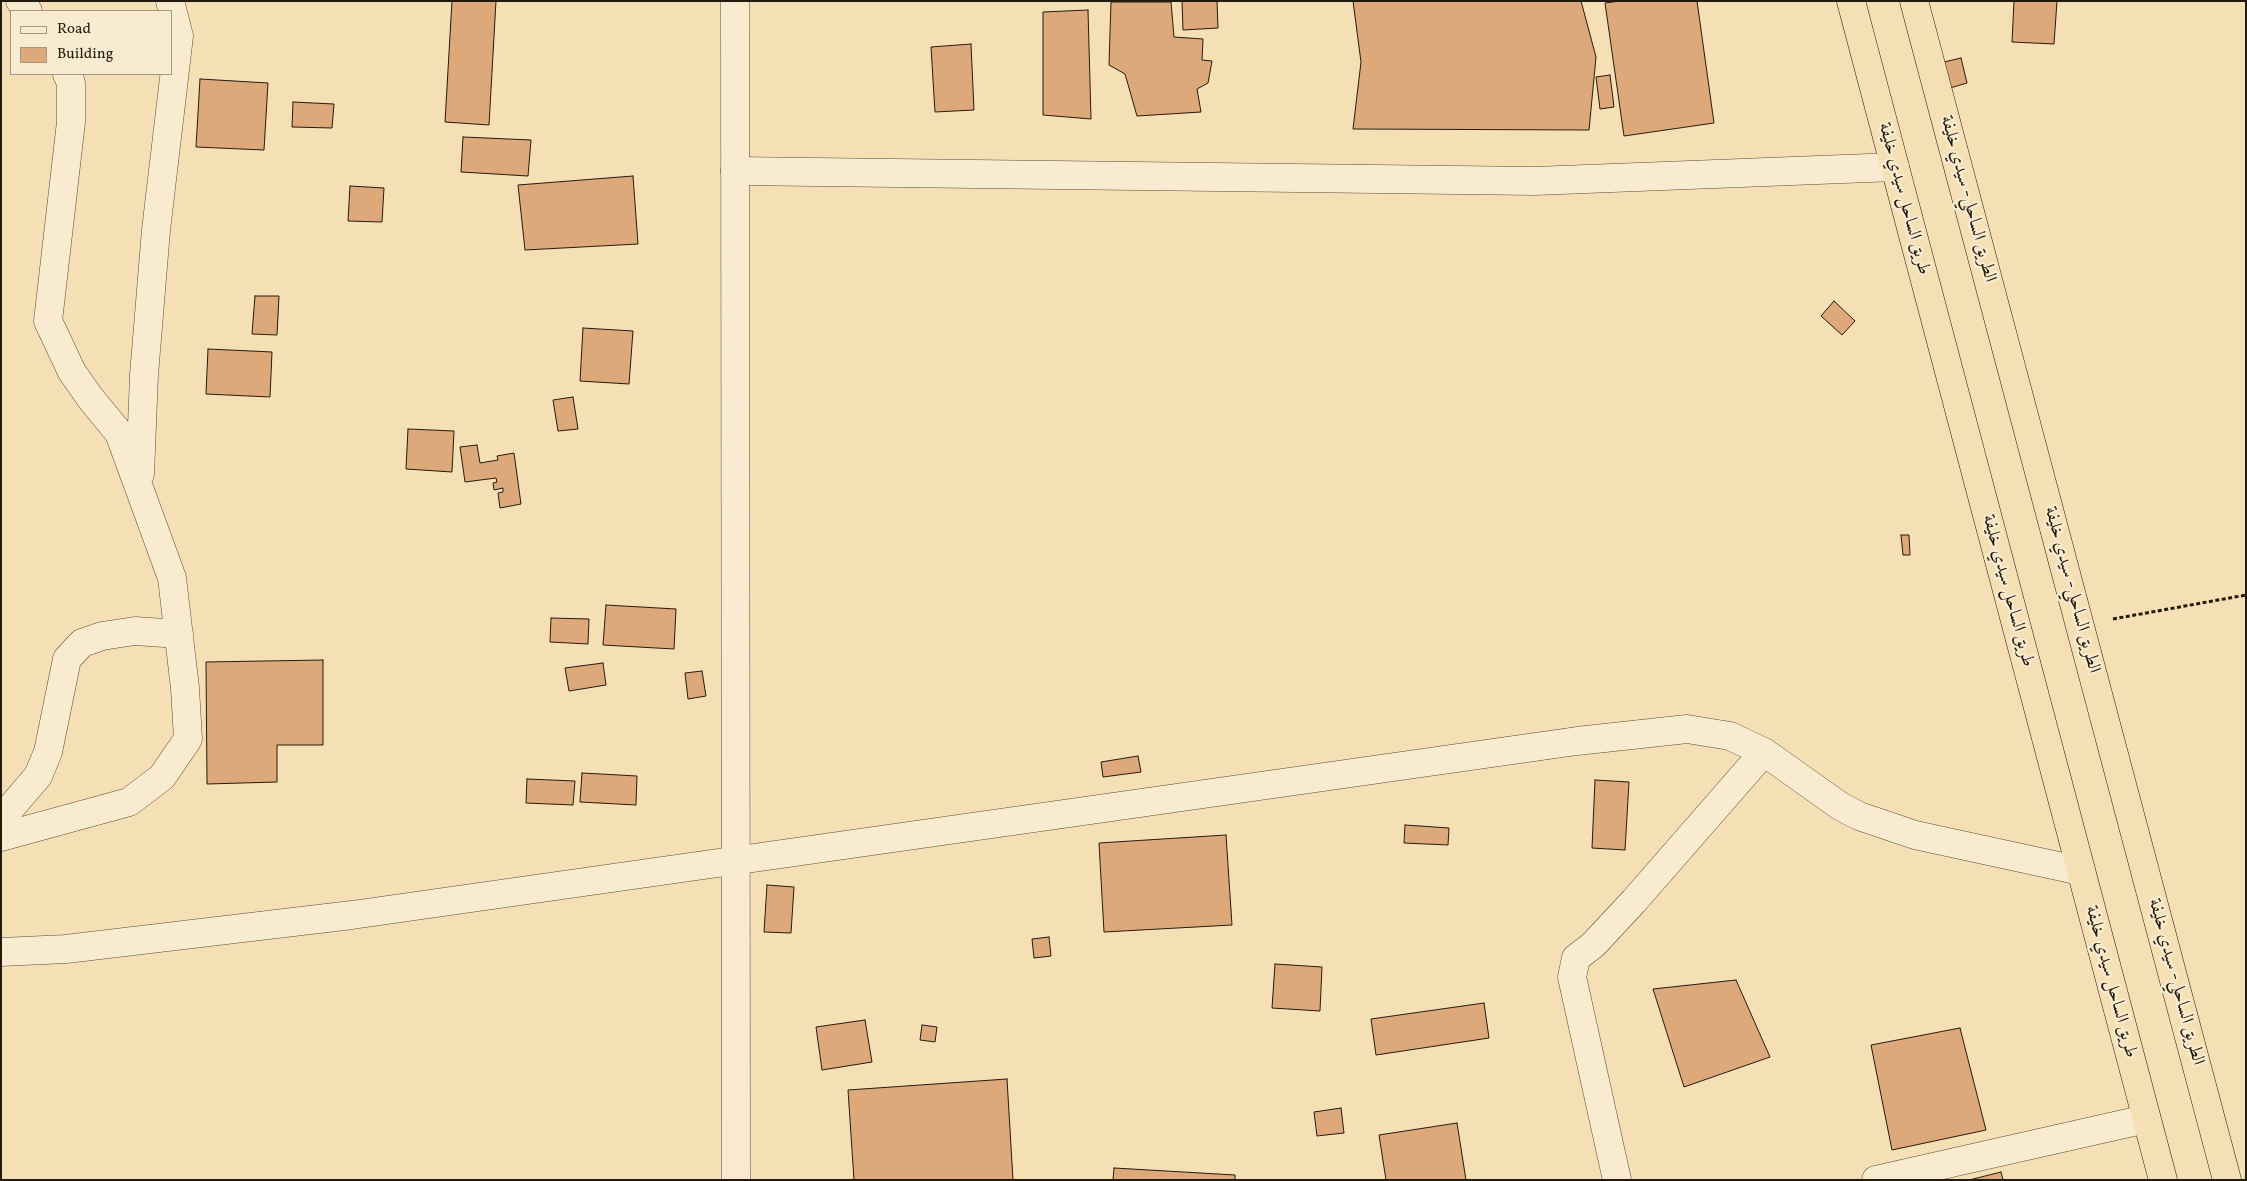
<!DOCTYPE html>
<html>
<head>
<meta charset="utf-8">
<style>
	body { margin:0 }
	#map { position:relative; width:2247px; height:1181px; overflow:hidden; background:#f5e0b5; font-family:Vollkorn,serif }
	canvas { display:block }
	.frame { position:absolute; inset:0; border:2px solid #241b0f; pointer-events:none }
	.legend { position:absolute; left:10px; top:10px; width:162px; height:65px; box-sizing:border-box; background:#f8ebcf; border:1px solid #a39882; margin:0; padding:6px 9px; list-style:none; font-size:15px; color:#241b0f }
	.legend li { display:flex; align-items:center; gap:10px; height:25px }
	.legend b { width:25px; border:1px solid #a39882 }
</style>
</head>
<body>
<div id="map">
<canvas width="2247" height="1181"></canvas>
<div class="frame"></div>
<ul class="legend">
<li><b style="height:6px;background:#f8ebcf"></b>Road</li>
<li><b style="height:14px;background:#dda87a"></b>Building</li>
</ul>
</div>
<script>
const g = document.querySelector('canvas').getContext('2d');
g.lineJoin = 'round';
function fillPath(path, color) { g.fillStyle = color; g.fill(path, 'evenodd'); }
const poly = rows => new Path2D(rows.map(r => 'M' + r).join(''));
function trace(path, color, width, dash) { g.strokeStyle = color; g.lineWidth = width; g.lineCap = dash ? 'butt' : 'round'; g.setLineDash(dash || []); g.stroke(path); }
function label(font, color, halo, rows, align = 'center') {
  g.font = font + ' Vollkorn,Amiri,serif'; g.lineWidth = 4.5; g.setLineDash([]); g.textBaseline = 'middle'; g.strokeStyle = halo; g.fillStyle = color; for (const [text, x, y, turn = 0] of rows) {
    g.save(); g.translate(x, y); g.rotate((+turn || 0) * Math.PI / 180); g.textAlign = isNaN(turn) ? turn : align; if (halo) g.strokeText(text, 0, 0); g.fillText(text, 0, 0); g.restore();
  }
}
const building = poly([
	[452,1,496,1,489,125,445,122,452,1],
	[1182,1,1217,1,1218,28,1183,30,1182,1],
	[1353,1,1581,1,1596,57,1589,130,1353,129,1361,62,1353,1],
	[1620,1,1697,1,1714,123,1624,136,1605,3,1620,1],
	[2014,1,2057,1,2054,44,2012,42,2014,1],
	[1111,2,1171,2,1174,37,1203,39,1202,60,1212,61,1208,83,1197,89,1201,112,1137,116,1125,74,1109,65,1111,2],
	[1088,10,1091,119,1043,115,1043,12,1088,10],
	[971,44,974,110,935,112,931,47,971,44],
	[1961,58,1967,83,1950,88,1944,62,1961,58],
	[1610,75,1614,107,1600,109,1596,77,1610,75],
	[200,79,268,83,264,150,196,147,200,79],
	[293,102,334,104,332,128,292,127,293,102],
	[463,137,531,140,528,176,461,172,463,137],
	[633,176,638,244,525,250,518,185,633,176],
	[350,186,384,188,382,222,348,221,350,186],
	[255,296,279,296,277,335,252,334,255,296],
	[1834,301,1855,321,1842,335,1821,316,1834,301],
	[583,328,633,331,629,384,580,381,583,328],
	[208,349,272,352,270,397,206,394,208,349],
	[573,397,578,429,558,431,553,400,573,397],
	[408,429,454,431,452,472,406,469,408,429],
	[477,445,480,463,498,460,497,456,514,453,521,504,500,508,498,493,503,492,503,488,494,490,493,483,497,482,496,478,465,482,460,447,477,445],
	[1901,535,1909,535,1910,555,1903,555,1901,535],
	[606,605,676,609,674,649,603,645,606,605],
	[551,618,589,619,588,644,550,642,551,618],
	[323,660,323,745,277,745,277,782,207,784,206,662,323,660],
	[603,663,606,685,569,691,565,668,603,663],
	[702,671,706,696,688,699,685,673,702,671],
	[1138,756,1141,772,1103,777,1101,762,1138,756],
	[582,773,637,776,636,805,580,802,582,773],
	[527,779,575,781,573,805,526,803,527,779],
	[1595,780,1629,782,1625,850,1592,848,1595,780],
	[1405,825,1449,828,1448,845,1404,843,1405,825],
	[1226,835,1232,925,1104,932,1099,843,1226,835],
	[767,885,794,887,791,933,764,932,767,885],
	[1049,937,1051,956,1034,958,1032,939,1049,937],
	[1275,964,1322,967,1320,1011,1272,1008,1275,964],
	[1736,980,1770,1057,1684,1087,1653,989,1736,980],
	[1484,1003,1489,1038,1376,1055,1371,1019,1484,1003],
	[865,1020,872,1062,822,1070,816,1027,865,1020],
	[922,1025,937,1027,935,1042,920,1040,922,1025],
	[1960,1028,1986,1130,1892,1150,1871,1045,1960,1028],
	[1007,1079,1013,1180,854,1180,848,1090,1007,1079],
	[1341,1108,1344,1133,1317,1136,1314,1112,1341,1108],
	[1457,1123,1466,1180,1386,1180,1379,1135,1457,1123],
	[1114,1168,1235,1175,1235,1180,1113,1180,1114,1168],
	[2001,1172,2003,1180,1969,1180,2001,1172]
]);
fillPath(building, '#dda87a');
trace(building, '#241b0f', 1);
const minor = poly([
	[20,1,28,11],
	[735,171,1535,181,1895,167],
	[140,474,144,375,156,230,179,36,170,1],
	[1,819,38,776,48,752,67,659,82,643,102,636,135,631,179,634],
	[1,837,129,802,162,777,188,739,185,688,172,578,119,433,91,399,72,372,48,321,71,122,71,83,67,74],
	[1,952,66,949,352,915,1577,741,1687,729,1730,736,1764,752,1840,806,1859,816,1915,835,2081,871],
	[1617,1180,1572,977,1576,958,1593,945,1634,901,1764,752],
	[1876,1180,2146,1119]
]);
const tertiary = poly([
	[735,1,736,1180]
]);
const trunk = poly([
	[1851,1,2163,1180],
	[1914,1,2227,1180]
]);
trace(minor, '#584c38', 29);
trace(tertiary, '#584c38', 29);
trace(trunk, '#241b0f', 29);
trace(poly([
	[2113,619,2246,595]
]), '#241b0f', 3, [4, 2.5]);
trace(minor, '#f8ebcf', 28);
trace(tertiary, '#f8ebcf', 28);
trace(trunk, '#f5e0b5', 28);
label('18px', '#241b0f', '#f8ebcf', [
	["طريق الساحل سيدي خليفة",1903,199,75],
	["الطريق الساحلي- سيدي خليفة",1967,199,75],
	["الطريق الساحلي- سيدي خليفة",2071,590,75],
	["طريق الساحل سيدي خليفة",2007,591,75],
	["طريق الساحل سيدي خليفة",2110,982,75],
	["الطريق الساحلي- سيدي خليفة",2175,982,75]
]);
</script>
</body>
</html>
